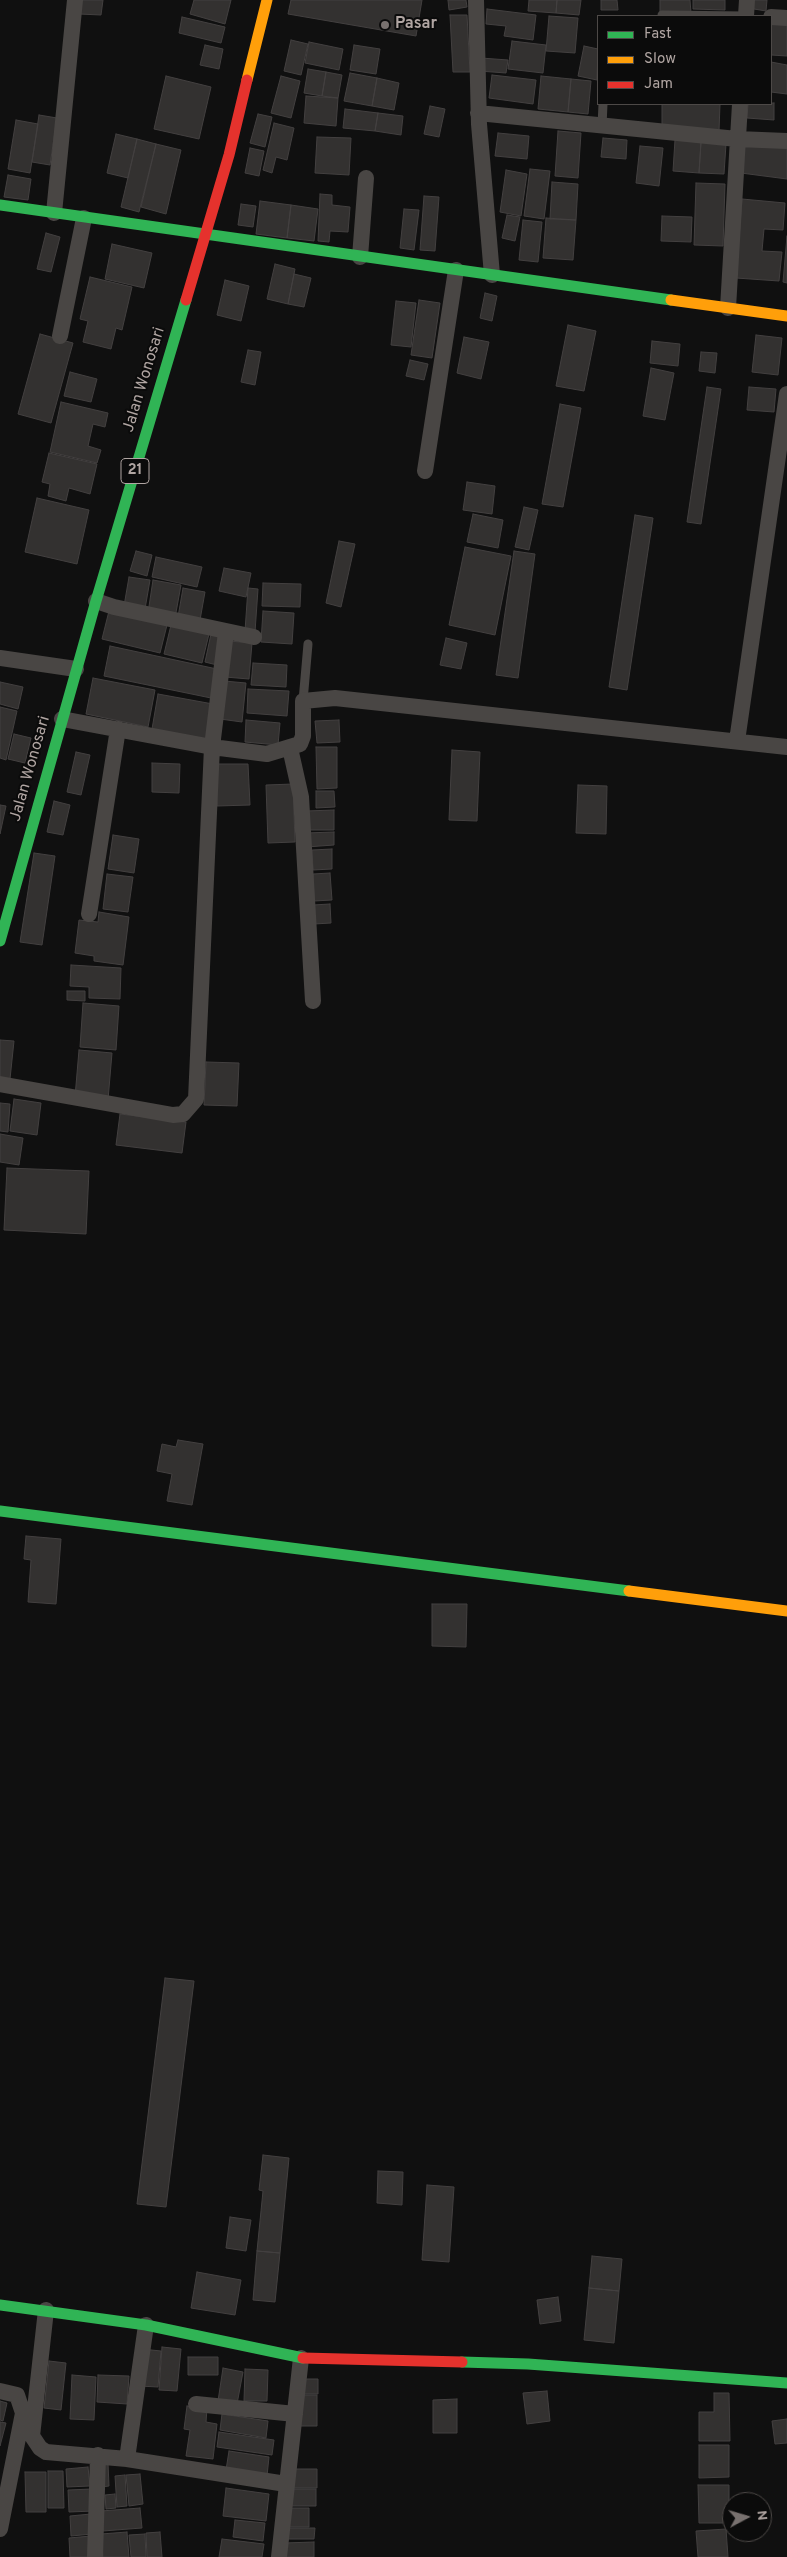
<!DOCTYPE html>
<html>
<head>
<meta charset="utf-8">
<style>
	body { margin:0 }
	#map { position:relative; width:787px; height:2557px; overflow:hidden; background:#101010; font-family:Overpass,sans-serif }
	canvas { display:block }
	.legend { position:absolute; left:597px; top:15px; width:175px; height:90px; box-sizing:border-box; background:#0b0b0b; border:1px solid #4d4947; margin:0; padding:6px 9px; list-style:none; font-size:15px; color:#b0a5a2 }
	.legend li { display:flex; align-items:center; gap:10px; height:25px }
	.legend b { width:25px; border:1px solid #4d4947 }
	.north { position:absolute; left:722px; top:2492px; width:50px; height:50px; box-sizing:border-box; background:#0b0b0b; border:1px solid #4d4947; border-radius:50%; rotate:84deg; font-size:14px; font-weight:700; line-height:20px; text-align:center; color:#b0a5a2 }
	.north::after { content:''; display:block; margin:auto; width:18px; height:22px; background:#78716f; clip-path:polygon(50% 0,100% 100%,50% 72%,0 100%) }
</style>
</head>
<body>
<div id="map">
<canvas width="787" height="2557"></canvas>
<ul class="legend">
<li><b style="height:6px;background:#30b455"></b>Fast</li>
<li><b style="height:6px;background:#ff9f0a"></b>Slow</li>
<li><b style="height:6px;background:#e5322d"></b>Jam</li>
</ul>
<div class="north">N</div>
</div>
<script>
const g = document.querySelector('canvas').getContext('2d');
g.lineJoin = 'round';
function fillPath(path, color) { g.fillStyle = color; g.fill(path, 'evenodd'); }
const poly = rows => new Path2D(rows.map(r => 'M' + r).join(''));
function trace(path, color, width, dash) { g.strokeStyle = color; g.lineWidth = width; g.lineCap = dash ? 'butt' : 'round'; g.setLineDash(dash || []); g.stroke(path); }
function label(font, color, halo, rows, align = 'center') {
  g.font = font + ' Overpass,sans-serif'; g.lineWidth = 4; g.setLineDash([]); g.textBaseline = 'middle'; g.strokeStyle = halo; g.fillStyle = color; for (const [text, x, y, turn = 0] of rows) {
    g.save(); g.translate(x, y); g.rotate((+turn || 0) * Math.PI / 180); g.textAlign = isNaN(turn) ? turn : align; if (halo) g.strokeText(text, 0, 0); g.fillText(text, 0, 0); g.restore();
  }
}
const building = poly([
	[80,0,103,0,101,15,79,14,80,0],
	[194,0,231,0,225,24,190,14,194,0],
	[291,0,422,0,416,36,288,14,291,0],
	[448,0,466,0,467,7,449,10,448,0],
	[529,0,557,0,556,13,528,11,529,0],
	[557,0,581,0,579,15,556,13,557,0],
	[601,0,617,0,618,10,601,10,601,0],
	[660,0,690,0,691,13,660,13,660,0],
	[693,0,725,0,725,10,693,9,693,0],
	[749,0,767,0,766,11,748,8,749,0],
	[487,9,536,15,533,40,504,36,506,26,486,24,487,9],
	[450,15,467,15,470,72,453,72,450,15],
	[549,16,578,18,575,53,546,51,549,16],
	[182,17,225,27,221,43,179,33,182,17],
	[771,23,787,24,787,56,771,55,771,23],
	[291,40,308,44,301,75,284,71,291,40],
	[512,41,546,45,543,73,508,69,512,41],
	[309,42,343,49,339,70,305,63,309,42],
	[205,45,223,49,219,69,200,65,205,45],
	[354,45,380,49,376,74,350,70,354,45],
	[584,46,598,49,597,80,578,76,584,46],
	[481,58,508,60,506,73,479,71,481,58],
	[771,62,787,65,787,94,771,92,771,62],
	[308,69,326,72,322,96,304,93,308,69],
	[326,72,342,75,338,98,322,96,326,72],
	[350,73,377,78,372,106,344,101,350,73],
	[492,75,536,80,533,104,489,98,492,75],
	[166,76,211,87,199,139,154,129,166,76],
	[281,76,300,81,291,118,271,113,281,76],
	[541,76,571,79,568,112,538,109,541,76],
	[377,78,399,83,394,110,372,106,377,78],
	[571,79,591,81,588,114,568,112,571,79],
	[306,96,338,98,336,126,304,123,306,96],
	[774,103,774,120,747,118,748,104,774,103],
	[662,104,720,104,719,131,662,130,662,104],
	[430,106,445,109,439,137,424,134,430,106],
	[345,109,378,113,375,131,343,128,345,109],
	[378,113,403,116,401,135,375,131,378,113],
	[258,114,272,117,265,147,250,143,258,114],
	[39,115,57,118,50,165,32,162,39,115],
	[16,120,38,124,30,173,8,169,16,120],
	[274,123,294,128,287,160,276,157,272,173,263,170,274,123],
	[558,131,581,133,578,178,555,176,558,131],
	[498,133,529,136,527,159,495,156,498,133],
	[116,134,137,139,128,178,107,173,116,134],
	[317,137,351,138,349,175,315,173,317,137],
	[603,138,627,140,626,159,601,157,603,138],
	[137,139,156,144,139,212,121,207,137,139],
	[675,140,701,142,699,173,673,171,675,140],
	[745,140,787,145,787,179,741,173,745,140],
	[701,142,726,144,724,174,699,173,701,142],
	[156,144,181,150,166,214,141,207,156,144],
	[640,146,663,148,659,186,636,183,640,146],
	[250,148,264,151,259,176,245,173,250,148],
	[530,169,550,171,544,219,524,216,530,169],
	[506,170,527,174,521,216,500,212,506,170],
	[8,175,31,179,28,200,4,197,8,175],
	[552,182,578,184,576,220,550,219,552,182],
	[696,183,725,184,723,246,694,245,696,183],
	[320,194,332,195,332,205,350,207,348,232,330,231,329,242,318,241,320,194],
	[424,196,439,197,435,251,420,250,424,196],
	[742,199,785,203,783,230,764,229,762,251,782,252,779,281,736,278,742,199],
	[260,201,291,205,287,238,256,234,260,201],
	[241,204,256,206,253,227,238,225,241,204],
	[291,205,318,209,314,241,287,238,291,205],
	[404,209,419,210,414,250,400,248,404,209],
	[507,215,520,217,515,241,502,238,507,215],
	[662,216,692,217,691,242,661,241,662,216],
	[546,218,576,220,573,260,543,258,546,218],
	[523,220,542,222,538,262,519,260,523,220],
	[46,233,60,237,51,272,37,269,46,233],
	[787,236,787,283,783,282,787,236],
	[112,244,152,253,144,288,105,279,112,244],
	[275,264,295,269,288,304,267,299,275,264],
	[294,274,311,278,304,307,288,304,294,274],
	[90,277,132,287,122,330,116,328,111,349,83,342,88,321,80,319,90,277],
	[225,280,249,286,241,321,217,315,225,280],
	[485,293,497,296,492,321,480,318,485,293],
	[419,300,440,303,432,358,411,355,419,300],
	[396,301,416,303,411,347,391,345,396,301],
	[568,325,596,331,584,391,556,386,568,325],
	[40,334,73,343,51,423,18,414,40,334],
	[756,335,782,338,778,375,752,372,756,335],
	[464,337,489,342,481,379,457,373,464,337],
	[652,341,680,344,678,366,650,363,652,341],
	[248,350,261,352,255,385,241,382,248,350],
	[701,352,717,353,715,373,699,371,701,352],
	[410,360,428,364,424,380,406,376,410,360],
	[651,368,674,373,665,420,643,416,651,368],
	[70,372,97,379,91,402,64,396,70,372],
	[707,387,721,389,701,524,687,522,707,387],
	[749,387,776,389,774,412,747,410,749,387],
	[61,402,108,413,105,427,93,424,88,446,101,450,97,463,50,452,61,402],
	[560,404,581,408,563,507,542,504,560,404],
	[49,453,97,464,90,494,69,488,66,501,48,496,50,484,42,482,49,453],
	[467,482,495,486,492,514,463,510,467,482],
	[37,498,89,510,77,564,25,552,37,498],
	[524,507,538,510,529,550,515,547,524,507],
	[473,514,503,520,498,548,467,542,473,514],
	[635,515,653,518,627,690,609,687,635,515],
	[339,541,355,544,341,607,326,603,339,541],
	[465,547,511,556,495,635,449,625,465,547],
	[136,551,152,555,147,576,130,571,136,551],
	[514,551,535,554,518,678,496,675,514,551],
	[156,557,202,567,197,587,152,577,156,557],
	[224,568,251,573,246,597,219,591,224,568],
	[129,577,150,580,145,609,124,606,129,577],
	[153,580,181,585,175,618,148,613,153,580],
	[263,583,301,584,300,607,262,606,263,583],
	[183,588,205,592,200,620,178,617,183,588],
	[248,588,258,589,255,632,245,631,248,588],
	[109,611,167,625,160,653,102,639,109,611],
	[263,611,294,613,292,644,261,642,263,611],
	[171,625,209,634,202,663,164,654,171,625],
	[211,634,223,636,217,665,205,662,211,634],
	[446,638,467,643,461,669,440,665,446,638],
	[229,641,252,643,249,679,225,677,229,641],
	[110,646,217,669,211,698,104,676,110,646],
	[253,663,287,665,286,687,251,685,253,663],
	[93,678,155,690,148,727,86,714,93,678],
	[224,681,246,683,242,722,220,719,224,681],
	[0,682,23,687,18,709,0,704,0,682],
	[248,689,289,691,287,716,247,713,248,689],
	[158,694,213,704,206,739,152,729,158,694],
	[0,707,17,711,6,760,0,758,0,707],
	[246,720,280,723,278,745,245,742,246,720],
	[339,720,340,742,317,743,315,721,339,720],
	[14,734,31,738,25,763,8,759,14,734],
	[316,747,337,747,337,788,317,789,316,747],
	[452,750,480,752,477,821,449,820,452,750],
	[76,752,90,755,81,795,67,792,76,752],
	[152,763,180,764,179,793,152,792,152,763],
	[216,764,248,764,250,805,217,806,216,764],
	[293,784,295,842,268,843,266,785,293,784],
	[578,785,607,786,606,834,576,833,578,785],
	[316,791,334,791,335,807,316,808,316,791],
	[54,801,70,805,63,835,47,832,54,801],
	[0,805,6,806,0,834,0,805],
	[334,810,334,830,307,830,306,811,334,810],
	[334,832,334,845,306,847,306,833,334,832],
	[113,835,139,839,134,873,108,869,113,835],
	[332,849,332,869,313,870,312,850,332,849],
	[34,853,55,856,42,945,20,942,34,853],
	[330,873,332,900,314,901,313,874,330,873],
	[107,874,133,877,128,912,103,909,107,874],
	[330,904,331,923,314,924,313,905,330,904],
	[99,912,129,917,123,965,94,961,94,956,75,953,79,920,98,922,99,912],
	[71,965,121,968,120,999,89,998,89,987,70,986,71,965],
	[67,991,85,991,85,1001,67,1000,67,991],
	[83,1003,119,1006,116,1050,80,1047,83,1003],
	[0,1040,14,1041,10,1079,0,1078,0,1040],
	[79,1050,112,1053,108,1100,75,1097,79,1050],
	[206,1062,239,1063,237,1106,204,1105,206,1062],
	[14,1099,41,1103,37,1135,10,1131,14,1099],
	[0,1103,10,1104,8,1132,0,1131,0,1103],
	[120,1114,186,1122,182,1153,116,1145,120,1114],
	[0,1134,23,1138,19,1165,0,1162,0,1134],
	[7,1168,89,1171,86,1234,4,1230,7,1168],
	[178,1440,203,1444,192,1505,167,1501,172,1474,157,1471,162,1444,176,1447,178,1440],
	[26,1536,61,1539,56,1604,28,1602,31,1560,24,1559,26,1536],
	[432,1604,467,1604,466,1647,432,1646,432,1604],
	[165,1978,194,1981,166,2207,137,2204,165,1978],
	[263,2155,289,2158,280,2253,257,2251,263,2191,259,2190,263,2155],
	[378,2171,403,2172,402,2205,377,2203,378,2171],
	[427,2185,454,2187,449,2262,422,2260,427,2185],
	[230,2217,251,2220,246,2251,226,2248,230,2217],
	[257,2251,280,2253,275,2302,253,2300,257,2251],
	[592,2256,622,2259,619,2291,589,2288,592,2256],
	[197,2272,241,2280,235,2315,191,2308,197,2272],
	[589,2288,619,2291,614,2343,584,2340,589,2288],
	[558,2297,561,2321,540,2324,537,2300,558,2297],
	[162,2347,181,2349,177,2391,159,2390,162,2347],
	[142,2349,161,2351,158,2387,139,2386,142,2349],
	[188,2357,218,2357,218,2375,188,2375,188,2357],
	[49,2361,66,2363,61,2410,44,2408,49,2361],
	[223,2368,243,2372,237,2404,218,2401,223,2368],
	[245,2369,268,2370,267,2401,244,2401,245,2369],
	[72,2375,96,2377,94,2420,70,2419,72,2375],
	[98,2375,129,2376,127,2404,97,2402,98,2375],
	[301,2379,318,2379,318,2394,300,2394,301,2379],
	[547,2391,550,2421,527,2424,523,2393,547,2391],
	[714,2393,729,2393,730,2441,699,2441,699,2412,714,2412,714,2393],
	[299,2395,317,2395,317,2426,299,2426,299,2395],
	[457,2399,457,2433,433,2433,433,2400,457,2399],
	[0,2401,7,2403,3,2421,0,2420,0,2401],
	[187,2406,207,2409,206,2422,217,2424,213,2459,186,2456,190,2430,184,2429,187,2406],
	[222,2414,268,2421,266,2438,220,2430,222,2414],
	[787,2419,787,2443,775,2444,772,2421,787,2419],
	[0,2422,6,2423,0,2446,0,2422],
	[219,2432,274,2440,272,2455,217,2447,219,2432],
	[699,2445,729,2445,729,2477,699,2478,699,2445],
	[229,2451,269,2457,267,2476,226,2470,229,2451],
	[108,2463,109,2486,101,2487,99,2464,108,2463],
	[88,2467,90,2486,67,2487,66,2469,88,2467],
	[289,2469,317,2469,317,2488,288,2488,289,2469],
	[48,2471,63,2471,64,2508,48,2508,48,2471],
	[25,2472,46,2472,46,2512,26,2512,25,2472],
	[140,2474,143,2504,129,2506,126,2475,140,2474],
	[125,2475,127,2506,117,2507,115,2476,125,2475],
	[698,2485,729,2485,729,2523,699,2523,698,2485],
	[226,2488,269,2494,266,2521,223,2516,226,2488],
	[92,2489,94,2511,69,2512,68,2490,92,2489],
	[287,2489,316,2489,316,2506,287,2506,287,2489],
	[115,2494,116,2508,106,2509,105,2495,115,2494],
	[140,2508,142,2528,103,2531,101,2511,140,2508],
	[286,2508,309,2508,309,2527,286,2527,286,2508],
	[91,2514,92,2534,71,2536,70,2516,91,2514],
	[235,2520,265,2523,263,2541,233,2537,235,2520],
	[286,2528,315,2528,314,2539,286,2539,286,2528],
	[726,2529,728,2557,698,2557,696,2531,726,2529],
	[127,2532,129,2557,103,2557,101,2534,127,2532],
	[160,2532,162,2557,147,2557,146,2533,160,2532],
	[145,2534,146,2557,131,2557,129,2535,145,2534],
	[91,2536,93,2557,70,2557,69,2538,91,2536],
	[222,2539,264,2544,262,2557,219,2557,222,2539],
	[314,2542,314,2557,284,2557,284,2543,314,2542]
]);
fillPath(building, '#333130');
trace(building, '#434040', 1);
trace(poly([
	[662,15,746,16],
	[602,126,603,104],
	[303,701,308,644]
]), '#494644', 9);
trace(poly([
	[476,0,479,124,492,275],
	[746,16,747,0],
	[771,17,787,18],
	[478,113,737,139,787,141],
	[54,213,75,0],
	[360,257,366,178],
	[728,308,740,104],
	[60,336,84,218],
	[425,471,456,270],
	[96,601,114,607,254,637],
	[0,658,76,669],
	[62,719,212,747,267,754,300,744,303,736,303,701,335,698,787,747],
	[737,741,787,394],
	[290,748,301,797,313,1001],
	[89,914,118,729],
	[0,1084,173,1115,183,1114,196,1099,212,747,226,632],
	[46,2310,32,2436,40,2448,46,2452,127,2459,286,2484],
	[0,2391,17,2395,23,2413,0,2529],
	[196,2404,295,2414],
	[127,2459,146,2325],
	[95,2557,98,2455],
	[279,2557,301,2358]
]), '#494644', 16);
trace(poly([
	[0,205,671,300],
	[0,941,96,601,186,300],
	[0,1511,629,1591],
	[0,2305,146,2325,303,2358],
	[462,2362,528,2364,787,2383]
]), '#30b455', 11);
trace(poly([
	[247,80,267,0],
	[671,300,787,316],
	[629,1591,787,1611]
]), '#ff9f0a', 11);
trace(poly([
	[186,300,229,155,247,80],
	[303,2358,462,2362]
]), '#e5322d', 11);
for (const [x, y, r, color] of [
	[385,25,5,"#78716f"]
]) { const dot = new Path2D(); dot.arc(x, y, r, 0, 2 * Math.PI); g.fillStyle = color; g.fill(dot); trace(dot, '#0b0b0b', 2); }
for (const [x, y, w] of [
	[135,471,28]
]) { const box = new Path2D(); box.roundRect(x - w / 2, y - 12.5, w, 25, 4); g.fillStyle = '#0b0b0b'; g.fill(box); trace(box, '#b0a5a2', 1); }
label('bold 15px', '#b0a5a2', null, [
	["21",135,471]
]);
label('bold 16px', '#b0a5a2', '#0b0b0b', [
	["Pasar",395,25]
], 'left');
label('16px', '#b0a5a2', '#0b0b0b', [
	["Jalan Wonosari",145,380,-73],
	["Jalan Wonosari",31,769,-74]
]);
</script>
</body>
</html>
